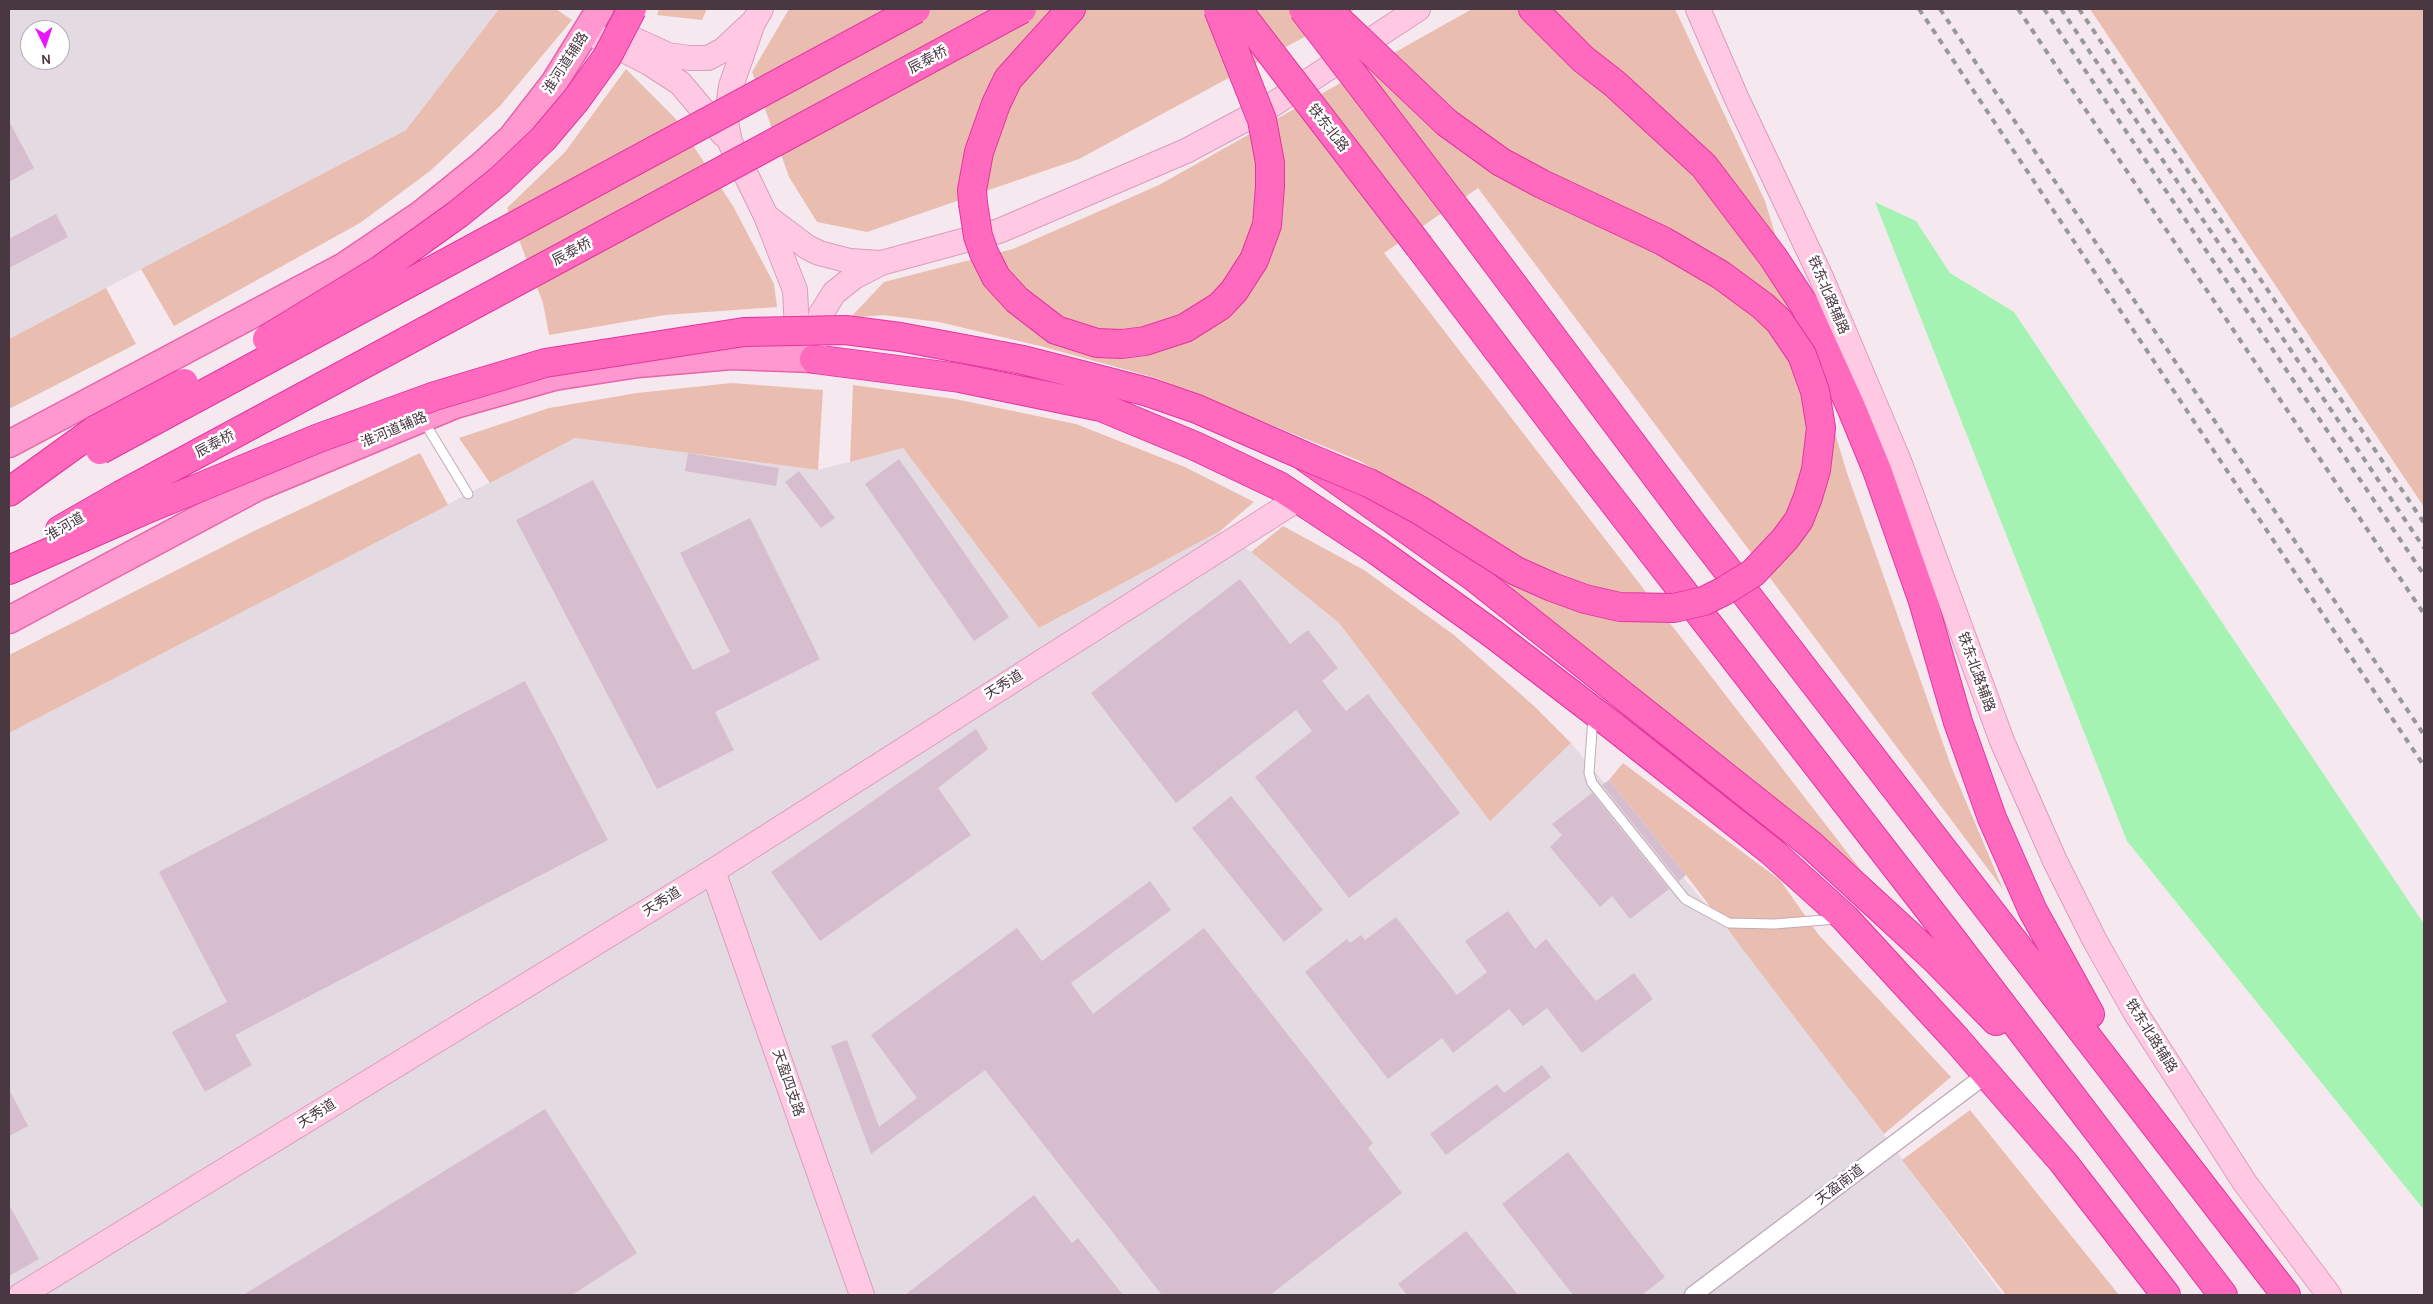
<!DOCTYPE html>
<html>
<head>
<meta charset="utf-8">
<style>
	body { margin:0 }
	#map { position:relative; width:2433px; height:1304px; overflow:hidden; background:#f5e9ef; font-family:Karla,sans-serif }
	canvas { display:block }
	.frame { position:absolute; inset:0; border:10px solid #493742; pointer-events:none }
	.north { position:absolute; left:20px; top:20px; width:50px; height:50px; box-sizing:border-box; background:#fff; border:1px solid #b6afb3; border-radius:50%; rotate:176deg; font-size:14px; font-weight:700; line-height:20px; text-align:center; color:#493742 }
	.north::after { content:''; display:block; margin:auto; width:18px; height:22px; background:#eb16ff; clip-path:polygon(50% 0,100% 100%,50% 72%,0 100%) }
</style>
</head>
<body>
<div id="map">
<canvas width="2433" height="1304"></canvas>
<div class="frame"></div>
<div class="north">N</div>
</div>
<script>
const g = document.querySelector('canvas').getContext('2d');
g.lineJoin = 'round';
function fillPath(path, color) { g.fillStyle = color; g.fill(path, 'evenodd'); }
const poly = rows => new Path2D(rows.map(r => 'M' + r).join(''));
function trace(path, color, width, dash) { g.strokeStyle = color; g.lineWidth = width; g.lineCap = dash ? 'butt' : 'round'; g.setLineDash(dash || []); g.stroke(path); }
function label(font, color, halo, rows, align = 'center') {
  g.font = font + ' Karla,"Noto Sans SC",sans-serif'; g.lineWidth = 5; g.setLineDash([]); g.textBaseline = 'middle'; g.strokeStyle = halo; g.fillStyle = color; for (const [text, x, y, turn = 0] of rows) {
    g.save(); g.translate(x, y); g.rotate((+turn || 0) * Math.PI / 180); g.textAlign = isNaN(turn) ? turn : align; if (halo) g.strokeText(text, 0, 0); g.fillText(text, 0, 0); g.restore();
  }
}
fillPath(poly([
	[9,9,499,9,406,130,9,339],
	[30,30,60,30,60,60,30,60],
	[575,438,818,470,903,448,1039,628,1220,531,1251,552,1339,623,1490,820,1571,743,1768,979,2003,1295,9,1295,9,733]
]), '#e4dae1');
fillPath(poly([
	[499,9,556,9,572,20,500,106,430,171,360,223,174,326,141,269,406,130],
	[659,9,707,9,702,20,657,15],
	[789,9,1356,9,1079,159,867,232,817,222,789,177,752,72],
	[1472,9,1675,9,1765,201,1847,473,1951,766,2003,889,1478,188,1384,253,1860,869,1732,764,1519,598,1421,497,1360,461,1156,378,1044,347,939,322,883,315,850,318,884,282,1013,249,1159,185],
	[2090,9,2424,9,2424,507],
	[626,69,675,118,733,206,774,284,777,307,665,315,549,335,543,303,507,208,565,152],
	[106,288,136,344,9,409,9,339],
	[732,383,823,390,818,470,575,438,490,483,459,438,549,408,637,393],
	[853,385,955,399,1076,424,1185,467,1254,502,1220,531,1039,628,903,448,850,462],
	[420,453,448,505,9,733,9,655,252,532],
	[1283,526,1364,570,1454,635,1534,706,1571,743,1490,821,1339,623,1251,552],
	[1623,763,1780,880,1818,934,1951,1077,1884,1134,1686,875,1609,780],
	[1970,1110,2119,1295,2006,1295,1902,1160]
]), '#eabdb1');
fillPath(poly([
	[1875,202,1916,221,1950,273,2014,312,2424,924,2424,1210,2127,841]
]), '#a4f3b2');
fillPath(poly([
	[9,121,34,168,9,182],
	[56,214,68,237,9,268,9,239],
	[688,453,779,468,776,486,685,471],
	[899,459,1009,617,974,641,865,484],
	[799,471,835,518,821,528,785,482],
	[593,480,693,670,730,652,680,553,750,518,820,659,715,712,734,750,657,789,516,520],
	[1240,579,1290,644,1308,630,1338,668,1322,681,1346,711,1368,694,1460,813,1349,898,1255,777,1312,731,1296,710,1176,803,1091,693],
	[525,681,608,840,235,1035,252,1065,205,1092,172,1032,227,1002,159,872],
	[976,729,988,749,938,788,971,835,820,941,771,872],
	[1609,780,1686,875,1679,881,1602,785],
	[1592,793,1669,889,1630,919,1612,896,1600,907,1550,847,1562,835,1552,824],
	[1231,796,1323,910,1284,942,1192,828],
	[1150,881,1171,910,1071,983,1093,1014,1204,928,1373,1143,1368,1148,1402,1193,1270,1295,1162,1295,985,1070,871,1154,831,1046,847,1040,879,1127,917,1098,871,1035,1017,928,1042,961],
	[1508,911,1535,949,1546,939,1596,1001,1634,973,1653,999,1582,1053,1547,1008,1523,1026,1509,1009,1453,1053,1442,1038,1388,1079,1305,972,1347,939,1350,943,1361,935,1365,940,1396,917,1457,995,1487,972,1465,941],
	[1542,1065,1551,1077,1446,1155,1430,1134,1497,1084,1504,1093],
	[9,1089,28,1126,9,1136],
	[545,1109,637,1253,572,1295,243,1295],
	[1568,1152,1665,1277,1642,1295,1573,1295,1502,1204],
	[1034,1195,1072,1243,1078,1238,1123,1295,905,1295],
	[9,1205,39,1259,9,1276],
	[1466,1231,1518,1295,1407,1295,1398,1284]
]), '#d7bece');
const lane = poly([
	[423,420,468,494],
	[1593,717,1589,773,1592,783,1685,899,1729,923,1774,924,1837,919]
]);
const street = poly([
	[1693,1295,1987,1074]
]);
const secondary = poly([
	[761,9,753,23,731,86,726,122,730,142,766,216,807,247,819,253,850,261,881,263],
	[1698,9,1736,97,1821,277,1899,461,2002,741,2055,861,2094,939,2135,1012,2245,1183,2329,1295],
	[586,31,649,63,680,83,723,134],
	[633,39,668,55,689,58,708,58,723,50,751,24],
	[766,216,795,290,798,349],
	[814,359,815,340,821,314,834,293,854,277,881,263,999,231,1186,151,1272,105,1418,9],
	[713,871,862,1295],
	[21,1295,713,871,1298,499]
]);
const primary = poly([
	[9,444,344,266,421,214,483,164,512,137,554,83,600,9],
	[9,620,258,487,455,405,554,377,638,364,731,356,814,359]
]);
const highway = poly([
	[1533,9,1583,59,1615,84,1704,166,1773,257,1805,306,1851,407,1877,470,1923,601,1958,722,1992,818,2033,911,2090,1014],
	[973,203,972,190,979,152,996,104,1008,79,1071,9],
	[1463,218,1692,524,2286,1295],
	[1419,246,1581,460,1948,934,2223,1295],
	[814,359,960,378,1101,407,1195,446,1279,486,1376,550,1493,634,1613,726,1771,851,1845,918,1957,1040,2063,1162,2166,1295],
	[1023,360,1148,392,1197,409,1302,455,1474,577,1810,844,1935,959,1996,1021],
	[9,492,95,430],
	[60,530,121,495],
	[9,570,140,512]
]);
trace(lane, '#c1abb8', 11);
trace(street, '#c1abb8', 19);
trace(secondary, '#dc9cbc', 26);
trace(primary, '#e864ab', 29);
trace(highway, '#e3359e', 30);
trace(lane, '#fff', 9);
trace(street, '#fff', 16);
trace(secondary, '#ffc9e3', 24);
trace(primary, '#ff98ce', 26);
trace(highway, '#ff6abf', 28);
trace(poly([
	[1919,9,2424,766],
	[1940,9,2424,735],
	[2018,9,2424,614],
	[2044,9,2424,575],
	[2061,9,2424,548],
	[2079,9,2424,523]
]), '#989898', 4, [6, 6]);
const highwayBridge = poly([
	[1237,9,1419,246],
	[1303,9,1463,218],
	[973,203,978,236,984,253,996,277,1017,300,1056,330,1097,343,1122,344,1145,341,1185,328,1220,306,1234,291,1254,260,1267,225,1270,186,1270,163,1262,120,1218,9],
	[267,339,380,270,458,214,500,180,543,139,576,100,607,57,632,9],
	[95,430,184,383],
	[100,450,916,9],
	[1302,455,1369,483,1421,511,1516,571,1552,587,1585,599,1620,607,1674,608,1704,601,1724,591,1753,573,1785,539,1799,520,1808,497,1816,470,1821,428,1815,391,1802,355,1779,321,1763,306,1721,275,1663,241,1542,184,1501,162,1447,123,1327,9],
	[121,495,1022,9],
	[140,512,319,438,435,396,545,363,744,332,845,330,900,337,1023,360]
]);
trace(highwayBridge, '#e3359e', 30, []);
trace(highwayBridge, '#ff6abf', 28);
label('14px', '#493742', '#fff', [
	["辰泰桥",928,60,-28],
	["淮河道辅路",566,63,-57],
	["铁东北路",1328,128,52],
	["辰泰桥",572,252,-28],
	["铁东北路辅路",1828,295,67],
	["淮河道辅路",394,430,-23],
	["辰泰桥",215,444,-28],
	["淮河道",65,527,-30],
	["铁东北路辅路",1976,672,70],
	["天秀道",1004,685,-32],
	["天秀道",662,902,-32],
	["铁东北路辅路",2151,1036,58],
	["天盈四支路",788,1083,71],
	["天秀道",317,1114,-32],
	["天盈南道",1840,1185,-37]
]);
</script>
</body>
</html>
